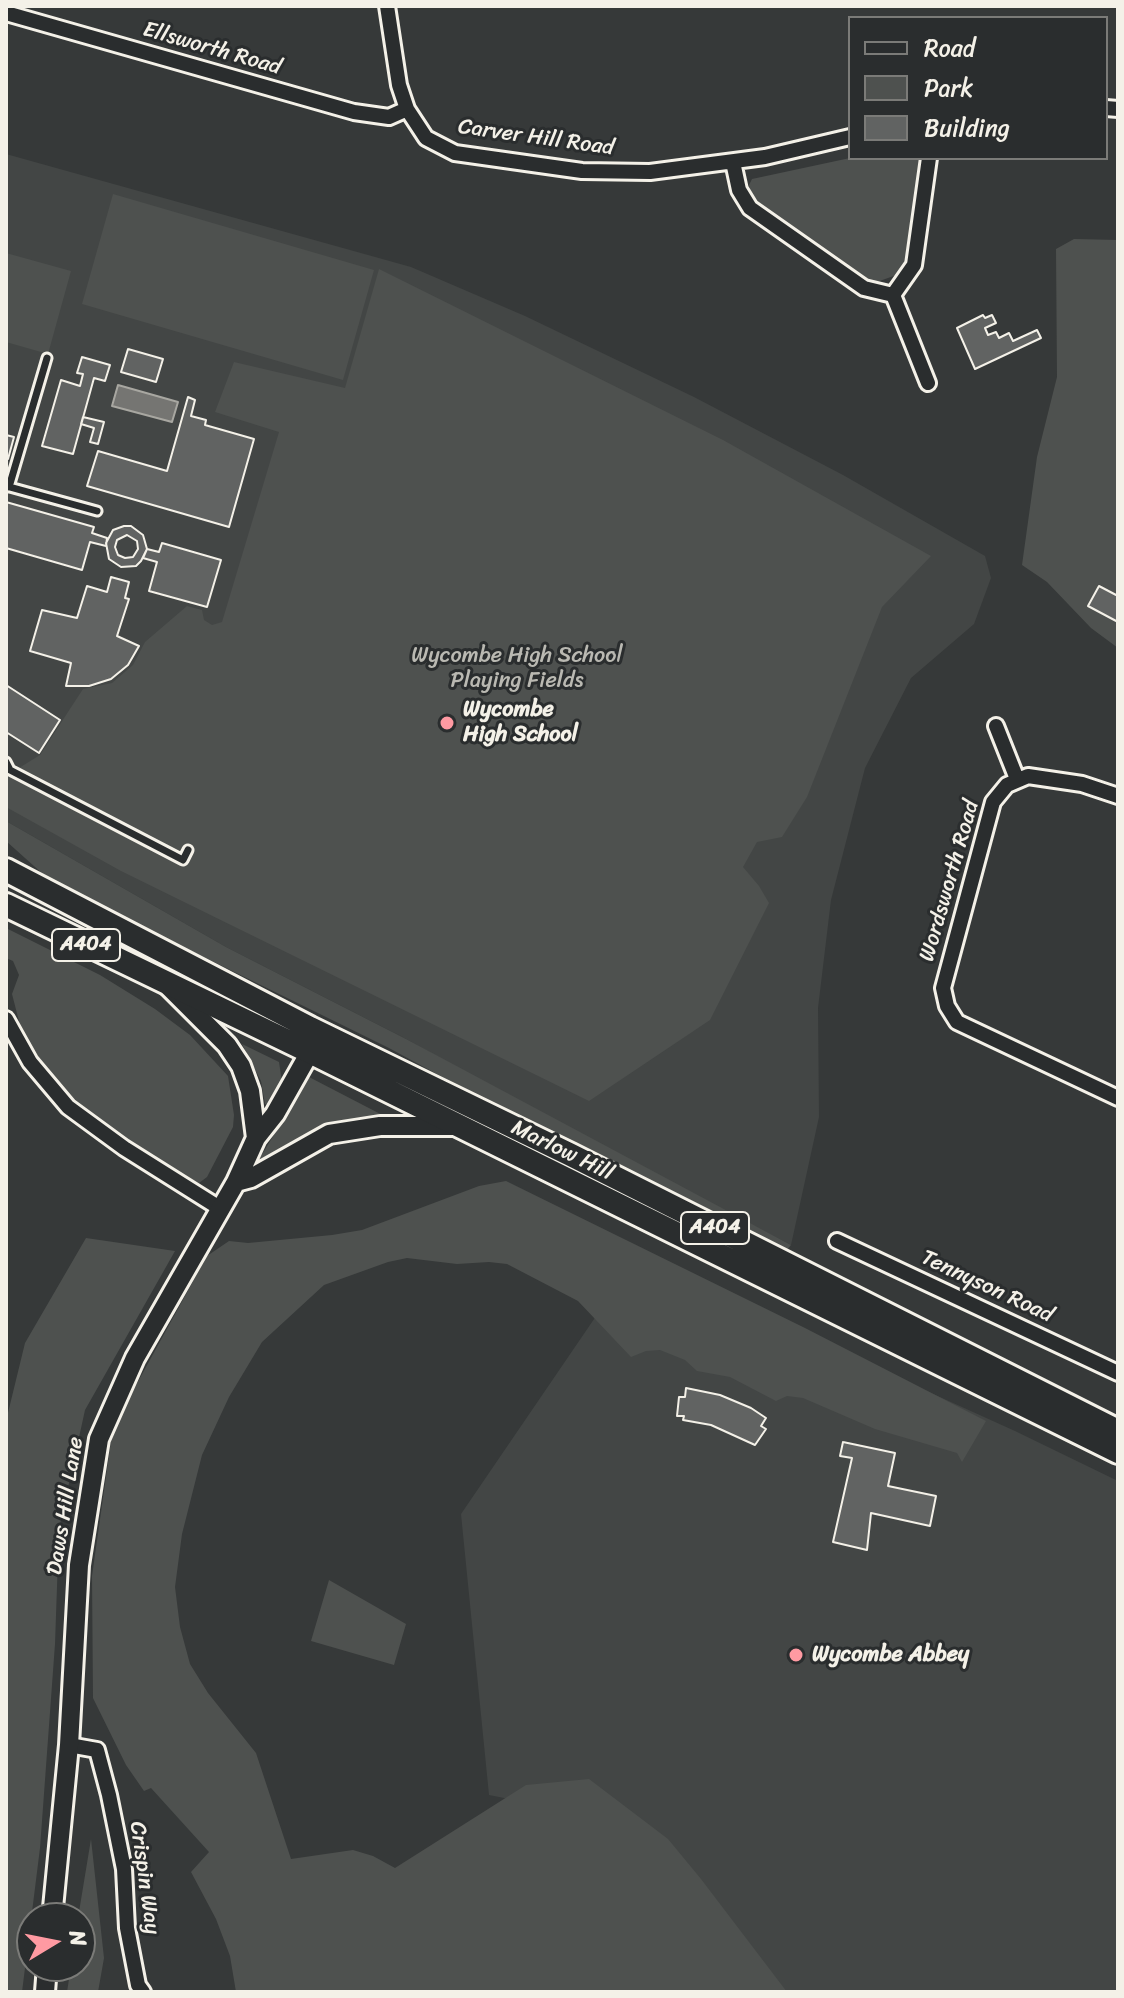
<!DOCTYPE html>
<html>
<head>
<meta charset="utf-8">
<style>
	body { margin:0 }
	#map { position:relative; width:1124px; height:1998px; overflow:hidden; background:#363939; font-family:Sriracha,sans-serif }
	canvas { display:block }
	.frame { position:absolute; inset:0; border:8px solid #f4f1e8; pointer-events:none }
	.legend { position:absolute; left:848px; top:16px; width:260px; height:144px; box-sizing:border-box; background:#2a2d2e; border:2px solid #7b7b78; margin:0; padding:10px 14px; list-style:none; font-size:24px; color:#f4f1e8 }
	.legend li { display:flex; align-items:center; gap:16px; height:40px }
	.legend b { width:40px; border:2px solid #7b7b78 }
	.north { position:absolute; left:16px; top:1902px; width:80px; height:80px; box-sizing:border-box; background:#2a2d2e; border:2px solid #7b7b78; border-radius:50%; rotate:80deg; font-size:22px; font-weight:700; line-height:32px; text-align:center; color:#f4f1e8 }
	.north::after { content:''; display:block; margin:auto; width:28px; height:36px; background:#ff9aa2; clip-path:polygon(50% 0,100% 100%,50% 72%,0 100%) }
</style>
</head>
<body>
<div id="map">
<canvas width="1124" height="1998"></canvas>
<div class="frame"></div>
<ul class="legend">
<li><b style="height:10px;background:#2a2d2e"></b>Road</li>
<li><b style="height:22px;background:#4e514f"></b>Park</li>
<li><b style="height:22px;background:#616362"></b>Building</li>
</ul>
<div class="north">N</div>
</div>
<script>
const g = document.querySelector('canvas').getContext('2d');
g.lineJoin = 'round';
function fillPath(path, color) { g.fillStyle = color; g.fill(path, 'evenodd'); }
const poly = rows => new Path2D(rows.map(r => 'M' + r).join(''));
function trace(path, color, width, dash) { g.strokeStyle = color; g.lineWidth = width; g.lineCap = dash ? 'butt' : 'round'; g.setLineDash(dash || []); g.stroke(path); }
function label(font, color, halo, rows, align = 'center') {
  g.font = font + ' Sriracha,sans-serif'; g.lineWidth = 6; g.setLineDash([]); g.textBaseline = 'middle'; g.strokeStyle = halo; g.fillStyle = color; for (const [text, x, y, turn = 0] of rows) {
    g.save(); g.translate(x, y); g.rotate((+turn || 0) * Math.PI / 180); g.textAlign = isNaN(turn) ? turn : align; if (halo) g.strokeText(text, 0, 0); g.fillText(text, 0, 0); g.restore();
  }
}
fillPath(poly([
	[6,154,411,267,525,316,694,397,843,475,985,556,991,578,974,624,911,678,865,768,831,900,818,1008,819,1117,791,1245,549,1119,408,1040,226,947,6,821],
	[635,1259,1015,1431,1118,1481,1118,1992,720,1992,630,1823,489,1795,461,1514]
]), '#434645');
fillPath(poly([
	[850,158,921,158,924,165,911,261,902,273,874,283,865,282,756,204,751,195,749,185,752,179],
	[113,194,374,270,343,380,82,304],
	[1074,239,1118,240,1118,648,1091,628,1047,582,1022,565,1037,457,1057,377,1056,249],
	[6,253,71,271,48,354,6,342],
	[379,269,723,440,931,556,882,607,807,797,782,837,757,842,743,867,759,886,769,903,710,1020,589,1101,121,871,6,807,6,776,40,755,83,689,112,683,133,665,145,642,187,606,202,610,204,620,212,625,222,622,279,432,215,412,234,362,345,388],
	[6,821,226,947,408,1040,791,1245,787,1250,503,1110,389,1048,100,906,44,875,6,841],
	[6,928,100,975,155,1009,190,1035,228,1076,234,1115,233,1127,207,1177,199,1183,169,1169,76,1105,43,1073,22,1033,12,994,19,975,13,961,6,958],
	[242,1044,279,1062,282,1082,269,1105,265,1104,261,1081],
	[309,1077,390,1119,255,1166],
	[506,1181,805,1328,986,1421,962,1462,957,1453,875,1429,803,1398,787,1396,776,1401,730,1377,697,1371,685,1360,660,1350,646,1351,631,1357,578,1301,507,1264,489,1262,457,1264,407,1258,388,1262,324,1285,262,1342,229,1397,202,1455,182,1534,175,1587,180,1627,190,1664,208,1693,256,1753,291,1859,353,1850,373,1856,395,1868,526,1785,589,1779,668,1839,701,1879,787,1992,236,1992,230,1956,216,1919,191,1872,209,1852,151,1788,144,1791,126,1765,93,1698,92,1576,113,1427,207,1256,229,1241,248,1243,332,1235,362,1230,479,1186],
	[86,1238,175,1251,85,1410,59,1529,55,1644,40,1848,22,1992,6,1992,6,1421,25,1343],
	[329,1580,406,1624,394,1665,311,1641],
	[91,1839,104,1958,98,1992,67,1992,71,1966,80,1966,78,1918]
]), '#4e514f');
const water = poly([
	[118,385,178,402,172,422,112,406,118,385]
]);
fillPath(water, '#757572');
trace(water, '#a8a7a1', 2);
const building = poly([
	[983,315,985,318,992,315,996,323,985,328,988,335,996,332,999,338,1009,333,1013,341,1037,330,1041,338,975,369,957,328,983,315],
	[128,349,163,359,156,382,121,372,128,349],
	[82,357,110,365,105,381,94,378,73,454,42,446,61,380,80,386,83,374,77,373,82,357],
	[188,397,195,400,191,416,206,420,205,425,254,439,229,527,87,486,98,451,167,471,188,397],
	[83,417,104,422,98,444,90,442,94,428,81,424,83,417],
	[6,435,14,437,8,459,6,458,6,435],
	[6,502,94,527,92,533,107,538,106,546,90,542,82,570,6,548,6,502],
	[131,526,143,535,147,549,141,561,136,566,121,567,109,559,106,543,113,530,124,526,131,526],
	[127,535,137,541,138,549,133,557,125,558,118,555,115,547,117,540,127,535],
	[162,543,221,560,207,607,149,591,157,562,143,558,147,549,159,552,162,543],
	[111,577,129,582,125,598,129,599,117,636,139,646,128,665,111,679,89,686,66,686,71,663,30,651,42,610,77,618,87,586,107,592,111,577],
	[1099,586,1118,596,1118,622,1088,606,1099,586],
	[6,685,60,720,39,753,6,732,6,685],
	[686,1388,720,1395,751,1408,766,1418,761,1426,766,1429,755,1445,711,1425,683,1420,684,1416,677,1416,679,1397,685,1397,686,1388],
	[843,1442,895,1453,888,1486,936,1496,930,1526,871,1513,867,1550,833,1542,852,1458,840,1456,843,1442]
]);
fillPath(building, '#616362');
trace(building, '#f4f1e8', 2);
const service = poly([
	[6,486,97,511],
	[9,487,47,358],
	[6,762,10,770,183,860,188,850]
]);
const minor = poly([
	[387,6,399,85,407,109,426,138,455,153,582,171,650,172,765,157,850,137],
	[6,13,354,112,389,117,407,109],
	[1106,108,1118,109],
	[733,162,739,190,750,208,864,288,893,295],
	[928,383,893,295,914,265,929,158],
	[996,726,1017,779],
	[1118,796,1082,784,1028,776,1007,785,993,802,943,988,947,1006,957,1022,1118,1098],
	[6,1019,30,1062,68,1107,124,1148,221,1209],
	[837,1241,1118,1373],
	[69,1745,97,1750,109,1795,124,1869,127,1928,138,1985,143,1992]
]);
const tertiary = poly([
	[169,987,227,1045,241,1066,250,1091,256,1138],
	[236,1182,251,1178,329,1134,380,1126,457,1126],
	[52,1918,69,1745,79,1565,99,1439,135,1358,236,1182,256,1138,275,1114,310,1052,310,1039],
	[45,1992,47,1966]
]);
const primary = poly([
	[6,870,310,1028,571,1155,1118,1431],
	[6,905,310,1052,1118,1452]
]);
trace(service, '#f4f1e8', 13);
trace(minor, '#f4f1e8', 20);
trace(tertiary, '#f4f1e8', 24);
trace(primary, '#f4f1e8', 28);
trace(service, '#2a2d2e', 7);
trace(minor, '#2a2d2e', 14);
trace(tertiary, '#2a2d2e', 18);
trace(primary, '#2a2d2e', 22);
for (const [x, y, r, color] of [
	[447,723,8,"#ff9aa2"],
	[796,1655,8,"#ff9aa2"]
]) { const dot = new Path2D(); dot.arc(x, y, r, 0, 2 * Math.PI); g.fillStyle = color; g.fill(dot); trace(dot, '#2a2d2e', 3); }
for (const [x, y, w] of [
	[86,945,68],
	[715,1228,68]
]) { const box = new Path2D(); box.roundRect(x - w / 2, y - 16, w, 32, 6); g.fillStyle = '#2a2d2e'; g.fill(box); trace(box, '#f4f1e8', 2); }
label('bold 20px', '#f4f1e8', null, [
	["A404",86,945],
	["A404",715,1228]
]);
label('22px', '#f4f1e8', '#2a2d2e', [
	["Ellsworth Road",212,49,16],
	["Carver Hill Road",536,138,8],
	["Wordsworth Road",950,881,-74],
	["Marlow Hill",562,1151,26],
	["Tennyson Road",987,1287,25],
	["Daws Hill Lane",66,1506,-81],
	["Crispin Way",144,1878,82]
]);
label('22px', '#bab9b2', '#2a2d2e', [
	["Wycombe High School",517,656],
	["Playing Fields",517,681]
]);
label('bold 22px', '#f4f1e8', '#2a2d2e', [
	["Wycombe",463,710],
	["High School",463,735],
	["Wycombe Abbey",812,1655]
], 'left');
</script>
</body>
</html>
